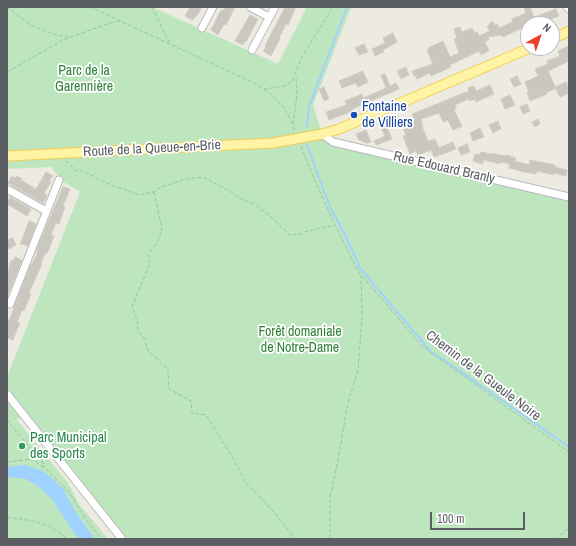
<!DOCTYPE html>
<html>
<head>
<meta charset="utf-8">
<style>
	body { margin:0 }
	#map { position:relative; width:576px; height:546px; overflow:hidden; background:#edebe1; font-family:"Archivo Narrow",sans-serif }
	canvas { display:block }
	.frame { position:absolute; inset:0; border:8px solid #5a5d62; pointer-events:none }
	.north { position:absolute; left:520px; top:16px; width:40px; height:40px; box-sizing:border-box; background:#fff; border:1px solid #bdbec0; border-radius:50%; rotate:40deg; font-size:11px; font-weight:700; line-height:16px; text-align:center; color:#5a5d62 }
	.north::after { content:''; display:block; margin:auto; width:14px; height:18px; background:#ea402a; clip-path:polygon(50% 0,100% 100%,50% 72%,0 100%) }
	.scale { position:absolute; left:430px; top:512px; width:95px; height:18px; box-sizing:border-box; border:2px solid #5a5d62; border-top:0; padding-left:5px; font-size:12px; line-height:14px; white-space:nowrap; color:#5a5d62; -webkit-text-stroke:3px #fff; paint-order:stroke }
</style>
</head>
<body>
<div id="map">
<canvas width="576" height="546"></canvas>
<div class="frame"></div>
<div class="north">N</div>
<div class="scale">100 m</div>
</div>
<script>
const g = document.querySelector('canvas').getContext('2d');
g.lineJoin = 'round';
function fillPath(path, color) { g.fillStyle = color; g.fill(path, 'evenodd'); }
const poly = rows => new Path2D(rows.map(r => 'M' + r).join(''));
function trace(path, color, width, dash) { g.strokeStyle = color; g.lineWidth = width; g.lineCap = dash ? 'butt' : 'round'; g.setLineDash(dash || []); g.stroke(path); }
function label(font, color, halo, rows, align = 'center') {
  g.font = font + ' "Archivo Narrow",sans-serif'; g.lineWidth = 3.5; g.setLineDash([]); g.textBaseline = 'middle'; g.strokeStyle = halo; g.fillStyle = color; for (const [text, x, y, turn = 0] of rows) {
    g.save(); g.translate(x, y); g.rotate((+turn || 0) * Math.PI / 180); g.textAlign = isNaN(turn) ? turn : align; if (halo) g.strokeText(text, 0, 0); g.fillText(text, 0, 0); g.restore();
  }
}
fillPath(poly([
	[7,7,152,7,278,64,307,7,351,7,313,105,322,134,332,143,569,199,569,539,122,539,23,415,17,420,68,483,79,504,108,539,7,539,7,377,80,192,62,181,63,178,56,174,52,167,7,169,7,159,47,154,46,149,7,151]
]), '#bde5be');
fillPath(poly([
	[24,465,43,471,54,480,64,490,73,508,95,539,80,539,74,533,52,499,39,487,26,479,7,477,7,467]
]), '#9fd2ff');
trace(poly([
	[307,126,309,107,347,7],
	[307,145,330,207,346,237,360,268,431,352,444,360,569,447]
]), '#9fd2ff', 2);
const building = poly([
	[190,7,202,7,196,17,195,16,193,20,185,16,190,7],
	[225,7,235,7,226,25,224,24,218,35,211,30,221,10,223,11,225,7],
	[285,7,296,7,288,25,286,24,279,38,280,39,271,56,263,51,266,47,265,46,285,7],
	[524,7,530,7,534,17,556,9,559,16,548,20,550,24,523,24,524,27,503,37,502,35,488,37,489,40,485,42,489,51,481,55,479,51,450,65,451,67,431,76,430,73,417,79,416,76,414,76,412,71,433,64,427,50,429,50,428,48,443,41,450,57,459,53,454,39,457,38,454,29,460,27,462,32,472,28,475,33,477,32,479,36,490,31,487,27,492,21,495,25,497,24,499,28,513,22,512,19,526,13,524,7],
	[250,15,258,19,246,42,245,41,243,45,235,41,250,15],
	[393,33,397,42,383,50,384,52,375,56,372,49,385,43,383,38,393,33],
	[364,44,368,52,359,55,355,48,364,44],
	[569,46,569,61,548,71,556,88,546,93,547,94,530,101,527,93,529,92,525,82,538,76,535,69,548,64,547,61,560,56,558,51,569,46],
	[406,67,409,75,401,79,397,71,406,67],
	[363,71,368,82,358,87,356,83,342,88,339,81,363,71],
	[385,74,390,86,396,83,399,89,352,109,353,111,329,120,326,112,347,105,345,101,362,94,363,98,386,88,381,75,385,74],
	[517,76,521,84,514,87,510,79,517,76],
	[566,82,569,89,569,93,560,97,555,87,566,82],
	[490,85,494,94,476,102,475,99,469,101,468,99,455,105,456,109,454,110,462,126,453,130,448,120,443,122,439,113,421,119,423,129,428,141,435,139,439,148,453,142,456,149,434,157,431,150,418,155,416,151,410,154,403,136,406,135,402,125,415,120,412,114,469,91,468,88,474,86,476,91,490,85],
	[324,87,329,99,324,101,319,89,324,87],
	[510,95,515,105,505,109,501,99,510,95],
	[527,104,530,111,523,114,520,107,527,104],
	[398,116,401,122,393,126,390,119,398,116],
	[538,119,540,124,535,127,532,122,538,119],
	[498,121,501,129,493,133,489,125,498,121],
	[386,125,392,139,376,145,374,141,385,136,381,127,386,125],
	[480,128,484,137,473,141,470,133,480,128],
	[366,130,371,142,367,143,361,141,361,140,359,140,356,134,366,130],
	[467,144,470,152,461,155,458,148,467,144],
	[481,152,491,154,491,153,506,156,507,155,516,158,515,161,529,165,530,160,555,165,555,167,567,170,566,176,553,173,553,175,537,171,536,174,524,172,509,168,510,164,500,162,500,164,484,160,482,164,473,161,475,154,480,155,481,152],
	[46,172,53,176,49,181,51,182,44,193,47,196,43,203,8,183,12,176,15,178,17,176,22,179,21,180,36,189,46,172],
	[63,187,70,189,63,206,65,207,59,224,56,223,51,235,54,236,47,254,45,253,41,264,42,264,29,293,31,294,24,311,22,310,17,322,20,323,13,340,7,338,7,324,9,319,10,320,14,307,31,264,32,264,37,254,37,249,63,187],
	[10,197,31,209,27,216,7,204,10,197],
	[29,221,36,224,34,229,28,246,22,244,20,245,29,221],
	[13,238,16,245,9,249,7,248,7,240,13,238],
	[15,257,22,260,7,297,7,275,10,266,9,266,11,260,13,261,15,257]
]);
fillPath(building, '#cac7c0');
trace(building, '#d2cdc0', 1);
const minor = poly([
	[250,7,269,17],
	[567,7,569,9],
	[202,28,213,7],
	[252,50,275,7],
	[322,134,333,142,569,197],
	[7,191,9,190,46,211],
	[7,302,10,304,59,180],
	[7,394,122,539]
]);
const major = poly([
	[552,39,569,31],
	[7,156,273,143,322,134,339,129,530,48]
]);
trace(minor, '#b7b9be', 9);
trace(major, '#f2cc55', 11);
trace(poly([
	[7,7,30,25,56,35,70,37],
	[90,7,254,83,272,95,285,109,293,125],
	[152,7,169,42],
	[7,72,63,40,113,22,120,21],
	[264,89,285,86,292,81,302,57,333,7],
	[294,130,293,125,297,94,296,76],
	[301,146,309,167,335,225,358,271,422,346,569,452],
	[66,161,76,171,81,170,106,183,140,195,154,192,159,188,182,180,193,178,203,177,228,190,241,199,254,204,271,217,290,235,300,234,305,232,334,225],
	[154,192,162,229,158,241,148,255,150,263,132,307,137,319,138,331,144,338,148,350,168,370,169,389,191,401,192,413,206,415,233,458,246,483,275,513,295,539],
	[7,419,11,425,43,463,44,467],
	[7,462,32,459,47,470,69,492,88,523,102,539],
	[7,517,34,521,51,527,65,537,66,539],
	[330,539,330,498,339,455,348,402,358,371,362,318,361,276],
	[555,539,567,529,569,525]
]), '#96c6a5', 1, [4, 2]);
trace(minor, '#fff', 7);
trace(major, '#fff4a4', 9);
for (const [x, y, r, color] of [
	[354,115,4,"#1a4fb4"],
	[22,446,4,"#2e9e5b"]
]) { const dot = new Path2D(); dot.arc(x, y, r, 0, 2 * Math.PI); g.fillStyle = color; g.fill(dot); trace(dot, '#fff', 1.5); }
label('14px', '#328139', '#fff', [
	["Parc de la",84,71],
	["Garennière",84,87],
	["Forêt domaniale",300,332],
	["de Notre-Dame",300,348]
]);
label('14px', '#164399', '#fff', [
	["Fontaine",362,107],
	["de Villiers",362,123]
], 'left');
label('14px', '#5a5d62', '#fff', [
	["Route de la Queue-en-Brie",152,149,-3],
	["Rue Edouard Branly",444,168,13],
	["Chemin de la Gueule Noire",483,376,37]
]);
label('14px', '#27864d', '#fff', [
	["Parc Municipal",30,438],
	["des Sports",30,454]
], 'left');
</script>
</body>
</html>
